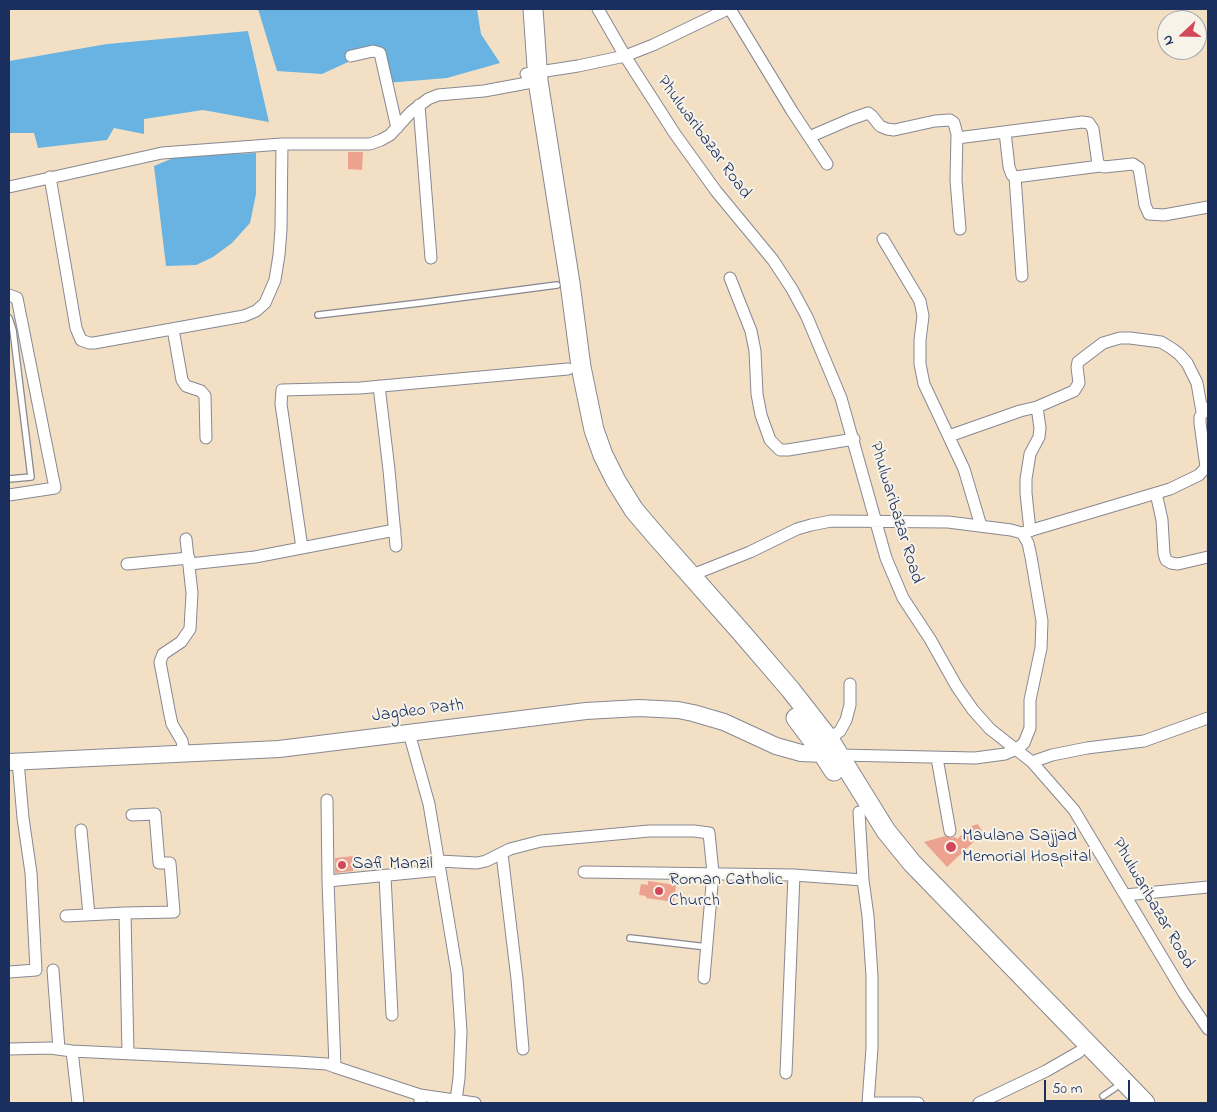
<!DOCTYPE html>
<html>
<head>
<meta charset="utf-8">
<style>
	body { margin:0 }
	#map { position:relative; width:1217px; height:1112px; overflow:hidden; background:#f3e0c4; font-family:"Indie Flower",sans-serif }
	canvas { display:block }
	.frame { position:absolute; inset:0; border:10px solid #1b2f5e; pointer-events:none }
	.north { position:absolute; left:1157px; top:10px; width:50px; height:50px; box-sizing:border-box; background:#f7f3e8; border:1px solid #9fa5b1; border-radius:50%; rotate:249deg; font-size:14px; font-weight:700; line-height:20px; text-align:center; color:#1b2f5e }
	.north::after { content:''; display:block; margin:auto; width:18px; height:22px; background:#d1495b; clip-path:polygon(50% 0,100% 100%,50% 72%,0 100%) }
	.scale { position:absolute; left:1044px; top:1080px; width:86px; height:22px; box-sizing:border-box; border:2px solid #1b2f5e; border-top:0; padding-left:6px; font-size:15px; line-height:18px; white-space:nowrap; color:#1b2f5e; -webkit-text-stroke:4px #f7f3e8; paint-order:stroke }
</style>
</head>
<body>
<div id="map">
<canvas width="1217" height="1112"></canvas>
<div class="frame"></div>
<div class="north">N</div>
<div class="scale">50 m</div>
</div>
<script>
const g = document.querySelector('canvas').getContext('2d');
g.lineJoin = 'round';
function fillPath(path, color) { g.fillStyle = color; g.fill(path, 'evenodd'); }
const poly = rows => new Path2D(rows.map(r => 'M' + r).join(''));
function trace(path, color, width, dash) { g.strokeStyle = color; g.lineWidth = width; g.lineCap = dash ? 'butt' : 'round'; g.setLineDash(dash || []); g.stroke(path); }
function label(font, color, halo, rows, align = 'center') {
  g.font = font + ' "Indie Flower",sans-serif'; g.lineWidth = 4; g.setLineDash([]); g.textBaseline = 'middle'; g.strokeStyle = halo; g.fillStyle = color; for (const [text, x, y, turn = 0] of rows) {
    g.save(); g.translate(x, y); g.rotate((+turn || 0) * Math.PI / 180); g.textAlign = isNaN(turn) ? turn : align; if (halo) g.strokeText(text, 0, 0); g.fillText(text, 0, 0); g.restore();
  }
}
fillPath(poly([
	[258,9,477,9,481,34,500,63,447,78,386,83,380,54,359,57,322,74,277,71],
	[248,31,269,122,203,110,144,119,144,134,114,128,107,140,38,148,34,133,9,133,9,61,107,44],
	[256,153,256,194,250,223,232,243,213,257,196,265,166,266,154,166,178,156]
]), '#68b3e1');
fillPath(poly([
	[348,152,363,152,362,170,348,169],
	[978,824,983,833,947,867,924,842,945,836,951,838,955,837,957,839,972,826],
	[353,856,353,871,335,873,335,858],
	[648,881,676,885,674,902,646,898,646,896,639,895,641,884,648,885]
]), '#eda290');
const service = poly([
	[318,315,420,303,557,285],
	[9,318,13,330,31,477,9,479],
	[630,938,707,947],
	[1103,1096,1115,1088]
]);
const minor = poly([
	[598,9,625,56,675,134,716,191,773,260,792,289,807,317,841,398,886,558,903,598,930,639,957,687,973,710,990,729,1032,762,1074,810,1183,992,1208,1029],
	[730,9,792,111,827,164],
	[351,56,373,51,380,53,397,128],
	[526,74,578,66,625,56,653,45,728,9],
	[419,105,431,258],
	[1005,132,1009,167,1012,175,1015,177,1100,166],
	[809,137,851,119,868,113,872,116,880,126,887,129,894,130,935,121,950,120,954,123,957,134,956,180,960,229],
	[957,138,1082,122,1089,123,1093,129,1098,164,1104,167,1133,164,1139,168,1145,205,1149,214,1164,215,1208,207],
	[50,177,76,328,81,340,89,343,94,343,244,316,256,311,265,303,275,280,279,255,281,229,282,144],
	[1015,177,1022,276],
	[9,187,162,153,282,144,370,144,381,140,390,135,411,112,428,99,438,95,484,91,538,81],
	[883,239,920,301,923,316,920,340,920,364,924,384,964,469,981,526],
	[730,278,751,331,755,351,757,394,761,415,770,440,780,450,788,450,854,439],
	[9,295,17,298,55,488,9,495],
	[173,329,182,380,186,386,201,391,205,396,206,438],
	[379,386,389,470,396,546],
	[949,436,1020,411,1037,407,1074,391,1079,383,1077,367,1078,362,1103,343,1120,338,1130,338,1161,342,1171,348,1179,354,1187,363,1197,383,1202,412],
	[1156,493,1162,520,1164,554,1166,560,1171,563,1178,564,1208,557],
	[1030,531,1026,493,1026,479,1030,454,1039,437,1040,428,1037,407],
	[1022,533,1170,489,1199,475,1206,467,1200,423,1200,417,1206,408],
	[302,548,281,404,282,390,360,388,568,369],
	[127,564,189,558],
	[190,564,255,557,395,530],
	[692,575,750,552,797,529,811,525,831,521,948,522,1011,530,1022,533,1028,543,1031,557,1042,621,1041,648,1030,700,1030,728,1024,743,1017,749,1005,754,975,758,839,755],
	[409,733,429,804,457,972,461,1032,459,1078,456,1100],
	[829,739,840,731,846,720,850,705,850,684],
	[184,753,182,741,172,724,170,715,160,662,163,654,181,642,190,629,192,593,186,539],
	[937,758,950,831],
	[1032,762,1052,755,1087,748,1144,741,1208,718],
	[859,812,863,880,868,916,872,976,872,1048,868,1103],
	[81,830,89,915],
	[502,854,517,979,523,1049],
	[439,861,477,863,486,861,510,849,541,841,649,831,694,831,709,833,713,873,704,978],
	[584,872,794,875,863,880],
	[385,876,392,1015],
	[328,881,440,870],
	[1125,895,1208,887],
	[125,913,174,912,170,863,159,863,155,814,132,815],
	[66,916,125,913,128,1053],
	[53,970,59,1049],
	[9,972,36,970,31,873,23,818,18,761],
	[9,1049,50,1048,72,1051,297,1062,327,1064,335,1067,328,881,327,800],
	[72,1051,78,1103],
	[335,1067,420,1095,420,1103],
	[786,1073,794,875],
	[420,1095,475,1103],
	[868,1103,918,1103],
	[979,1103,1046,1071,1079,1052]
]);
const secondary = poly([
	[9,762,279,749,586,711,639,708,678,710,693,713,724,722,776,746,801,753,823,754]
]);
const trunk = poly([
	[533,9,538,81,570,283,581,367,594,430,603,455,616,481,634,510,657,537,741,632,790,689,829,739,886,831,912,863,1145,1103],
	[796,718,823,754,834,771]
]);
trace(service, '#878891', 8);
trace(minor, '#878891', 13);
trace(secondary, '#878891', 18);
trace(trunk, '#878891', 21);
trace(service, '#fff', 5.5);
trace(minor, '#fff', 11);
trace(secondary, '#fff', 16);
trace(trunk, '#fff', 19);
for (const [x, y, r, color] of [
	[951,847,6,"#d1495b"],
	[342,865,5,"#d1495b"],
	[659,891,5,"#d1495b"]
]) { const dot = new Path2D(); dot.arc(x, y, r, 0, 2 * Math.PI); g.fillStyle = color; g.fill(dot); trace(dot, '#f7f3e8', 2); }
label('18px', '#1b2f5e', '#f7f3e8', [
	["Phulwaribazar Road",703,138,54],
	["Phulwaribazar Road",895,513,73],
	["Jagdeo Path",418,712,-7],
	["Phulwaribazar Road",1152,904,60]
]);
label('18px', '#1b2f5e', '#f7f3e8', [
	["Maulana Sajjad",962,837],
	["Memorial Hospital",962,858],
	["Safi Manzil",352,865],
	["Roman Catholic",669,881],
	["Church",669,902]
], 'left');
</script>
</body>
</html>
